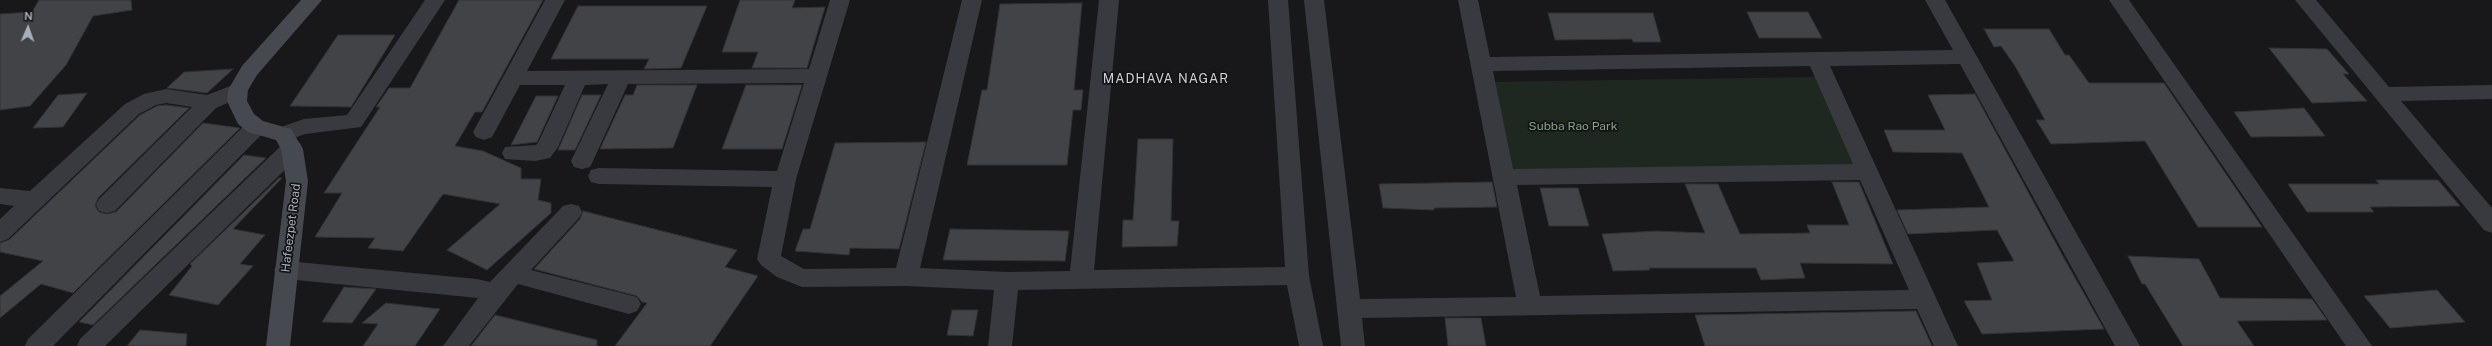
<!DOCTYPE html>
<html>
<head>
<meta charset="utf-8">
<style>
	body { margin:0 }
	#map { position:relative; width:2492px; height:346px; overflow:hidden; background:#18181a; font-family:"Public Sans",sans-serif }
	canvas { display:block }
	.north { position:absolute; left:8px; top:8px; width:40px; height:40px; -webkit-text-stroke:3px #131315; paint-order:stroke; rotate:2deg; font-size:11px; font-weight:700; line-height:16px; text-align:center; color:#a9afba }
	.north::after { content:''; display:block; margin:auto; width:14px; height:18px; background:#a9afba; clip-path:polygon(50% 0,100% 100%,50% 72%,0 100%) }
</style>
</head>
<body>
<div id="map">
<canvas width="2492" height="346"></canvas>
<div class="north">N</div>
</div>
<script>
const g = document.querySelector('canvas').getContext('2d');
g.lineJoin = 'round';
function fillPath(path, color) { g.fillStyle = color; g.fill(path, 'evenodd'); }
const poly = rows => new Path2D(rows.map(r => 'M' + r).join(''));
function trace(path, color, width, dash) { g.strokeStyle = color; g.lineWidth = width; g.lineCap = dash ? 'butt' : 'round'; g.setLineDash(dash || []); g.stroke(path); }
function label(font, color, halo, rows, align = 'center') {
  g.font = font + ' "Public Sans",sans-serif'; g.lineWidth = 3.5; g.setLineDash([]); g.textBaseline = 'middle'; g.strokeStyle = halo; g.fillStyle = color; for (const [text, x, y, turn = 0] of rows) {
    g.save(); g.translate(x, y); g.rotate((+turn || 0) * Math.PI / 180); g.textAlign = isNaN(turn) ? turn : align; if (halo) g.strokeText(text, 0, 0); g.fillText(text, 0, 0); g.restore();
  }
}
fillPath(poly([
	[1815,77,1855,167,1508,173,1489,82]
]), '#1f2820');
const building = poly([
	[39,0,131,0,132,10,93,16,66,65,30,106,0,110,0,14,32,12,39,0],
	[459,0,543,0,482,112,475,112,455,146,483,151,521,168,521,179,541,179,538,200,551,203,551,213,487,270,447,250,500,204,443,194,403,251,368,248,375,238,315,237,342,193,324,193,380,107,376,107,389,88,410,88,459,0],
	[740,0,795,0,792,8,825,7,807,68,752,68,758,52,722,52,740,0],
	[1082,3,1074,90,1083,90,1081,110,1073,110,1067,165,967,165,982,90,987,90,1000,4,1082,3],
	[578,6,707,6,681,68,644,69,649,59,551,59,578,6],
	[1747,12,1808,12,1822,38,1759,38,1747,12],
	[1548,13,1653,13,1661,42,1633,42,1632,39,1555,40,1548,13],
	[1984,29,2049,29,2065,55,2069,55,2089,83,2164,83,2262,227,2198,227,2145,141,2051,144,2036,120,2045,120,2015,66,2001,46,1994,47,1984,29],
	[338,35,395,35,351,107,290,106,338,35],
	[2269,48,2327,49,2349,74,2343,74,2367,101,2312,103,2269,48],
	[233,69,207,93,167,88,184,72,233,69],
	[637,85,697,85,673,148,600,149,625,95,633,95,637,85],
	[746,85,802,85,782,149,722,149,746,85],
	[87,93,63,127,33,128,58,95,87,93],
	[1975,94,2065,260,2104,329,1982,334,1964,301,1992,300,1977,263,2014,261,1997,230,1908,234,1897,210,1989,207,1962,153,1893,152,1884,130,1945,130,1928,95,1975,94],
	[582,95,601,95,575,150,558,150,582,95],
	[536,96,558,96,537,142,511,145,536,96],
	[166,105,189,108,98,198,95,206,99,212,107,214,116,212,203,123,240,128,73,293,41,284,0,318,0,296,43,261,0,252,0,243,9,240,140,115,157,106,166,105],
	[2304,108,2325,136,2251,137,2234,112,2304,108],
	[1138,139,1173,139,1171,221,1179,221,1177,246,1122,247,1123,220,1133,220,1138,139],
	[926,142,899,249,850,248,849,255,795,251,803,229,810,229,835,143,926,142],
	[244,155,266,158,93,325,79,322,244,155],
	[279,178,282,178,233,229,265,235,240,264,253,266,218,305,169,295,192,266,190,264,279,178],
	[2376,180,2438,180,2460,206,2370,207,2374,212,2307,212,2288,184,2379,184,2376,180],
	[1492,182,1497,207,1434,208,1434,210,1383,208,1379,184,1492,182],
	[1832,182,1859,182,1893,264,1800,263,1805,278,1761,280,1756,268,1649,268,1650,270,1613,271,1602,234,1657,231,1705,233,1685,184,1718,184,1740,234,1810,233,1807,225,1849,225,1832,182],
	[1540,188,1578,188,1589,226,1549,226,1540,188],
	[583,211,737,250,725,267,758,276,710,346,615,346,647,303,642,302,637,296,534,269,580,219,583,211],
	[950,229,1069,231,1065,261,943,260,950,229],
	[2128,256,2199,259,2220,298,2312,299,2327,320,2237,321,2254,346,2183,346,2145,284,2142,284,2128,256],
	[344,287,376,289,352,323,322,322,344,287],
	[2437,290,2465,322,2390,328,2364,296,2437,290],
	[386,303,440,309,415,346,363,346,378,324,362,323,386,303],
	[952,310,978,310,973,336,947,335,952,310],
	[1916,311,1932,346,1705,346,1695,315,1916,311],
	[495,315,597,340,597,346,471,346,495,315],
	[1445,318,1481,318,1486,346,1448,346,1445,318],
	[140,330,187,334,186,346,127,346,140,330]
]);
fillPath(building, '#424347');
trace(building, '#313236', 1);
fillPath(poly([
	[425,0,445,0,361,127,305,134,283,142,275,139,272,134,275,129,304,119,347,115,425,0],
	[545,0,565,0,527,71,809,69,830,0,850,0,796,179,781,256,804,269,896,268,962,0,982,0,920,268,1007,272,1070,271,1099,0,1119,0,1094,270,1285,267,1268,0,1288,0,1309,276,1323,346,1299,346,1287,285,1018,290,1012,346,988,346,994,290,906,286,802,287,777,277,761,265,757,259,772,187,599,184,591,182,588,176,591,170,599,168,777,171,804,83,628,84,593,161,590,167,582,169,574,167,571,161,608,84,585,85,558,147,550,158,535,161,505,159,502,153,505,147,536,145,538,143,565,85,520,85,492,137,484,140,476,137,473,132,545,0],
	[1304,0,1324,0,1360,299,1516,297,1458,0,1478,0,1490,57,1953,50,1925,0,1945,0,2140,346,2115,346,1960,64,1830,66,1958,346,1934,346,1917,309,1362,318,1365,346,1341,346,1304,0],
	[1810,66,1853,164,1513,169,1493,71,1810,66],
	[1860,180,1909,290,1540,296,1517,185,1860,180],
	[2109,0,2129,0,2372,346,2346,346,2109,0],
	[2295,0,2316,0,2389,87,2492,85,2492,99,2401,101,2492,208,2492,233,2484,230,2295,0],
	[238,83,245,85,248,90,245,95,216,108,115,211,107,213,99,211,96,205,99,199,192,107,166,103,156,105,139,114,8,239,0,242,0,219,14,206,0,204,0,188,30,191,125,104,144,94,166,89,207,95,238,83],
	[256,119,264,122,267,127,264,132,53,346,25,346,28,339,248,122,256,119],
	[292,141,300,143,303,149,300,155,105,346,77,346,80,339,284,143,292,141],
	[571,204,579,206,582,212,579,218,531,270,637,297,641,304,637,311,629,314,518,284,469,346,443,346,478,298,286,279,278,276,274,270,278,264,286,261,477,279,490,282,563,206,571,204]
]), '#383a3f');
fillPath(poly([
	[301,0,322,0,257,75,248,90,247,101,254,114,263,121,291,129,303,149,308,181,290,346,266,346,286,181,281,149,276,140,248,132,238,124,227,101,228,90,242,66,301,0]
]), '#46494f');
label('12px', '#80a581', '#131315', [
	["Subba Rao Park",1573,126]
]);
label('12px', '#a9afba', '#131315', [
	["Hafeezpet Road",291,228,-83]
]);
g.letterSpacing = '1px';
label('13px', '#cbced6', '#131315', [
	["MADHAVA NAGAR",1166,79]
]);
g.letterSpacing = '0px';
</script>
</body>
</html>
